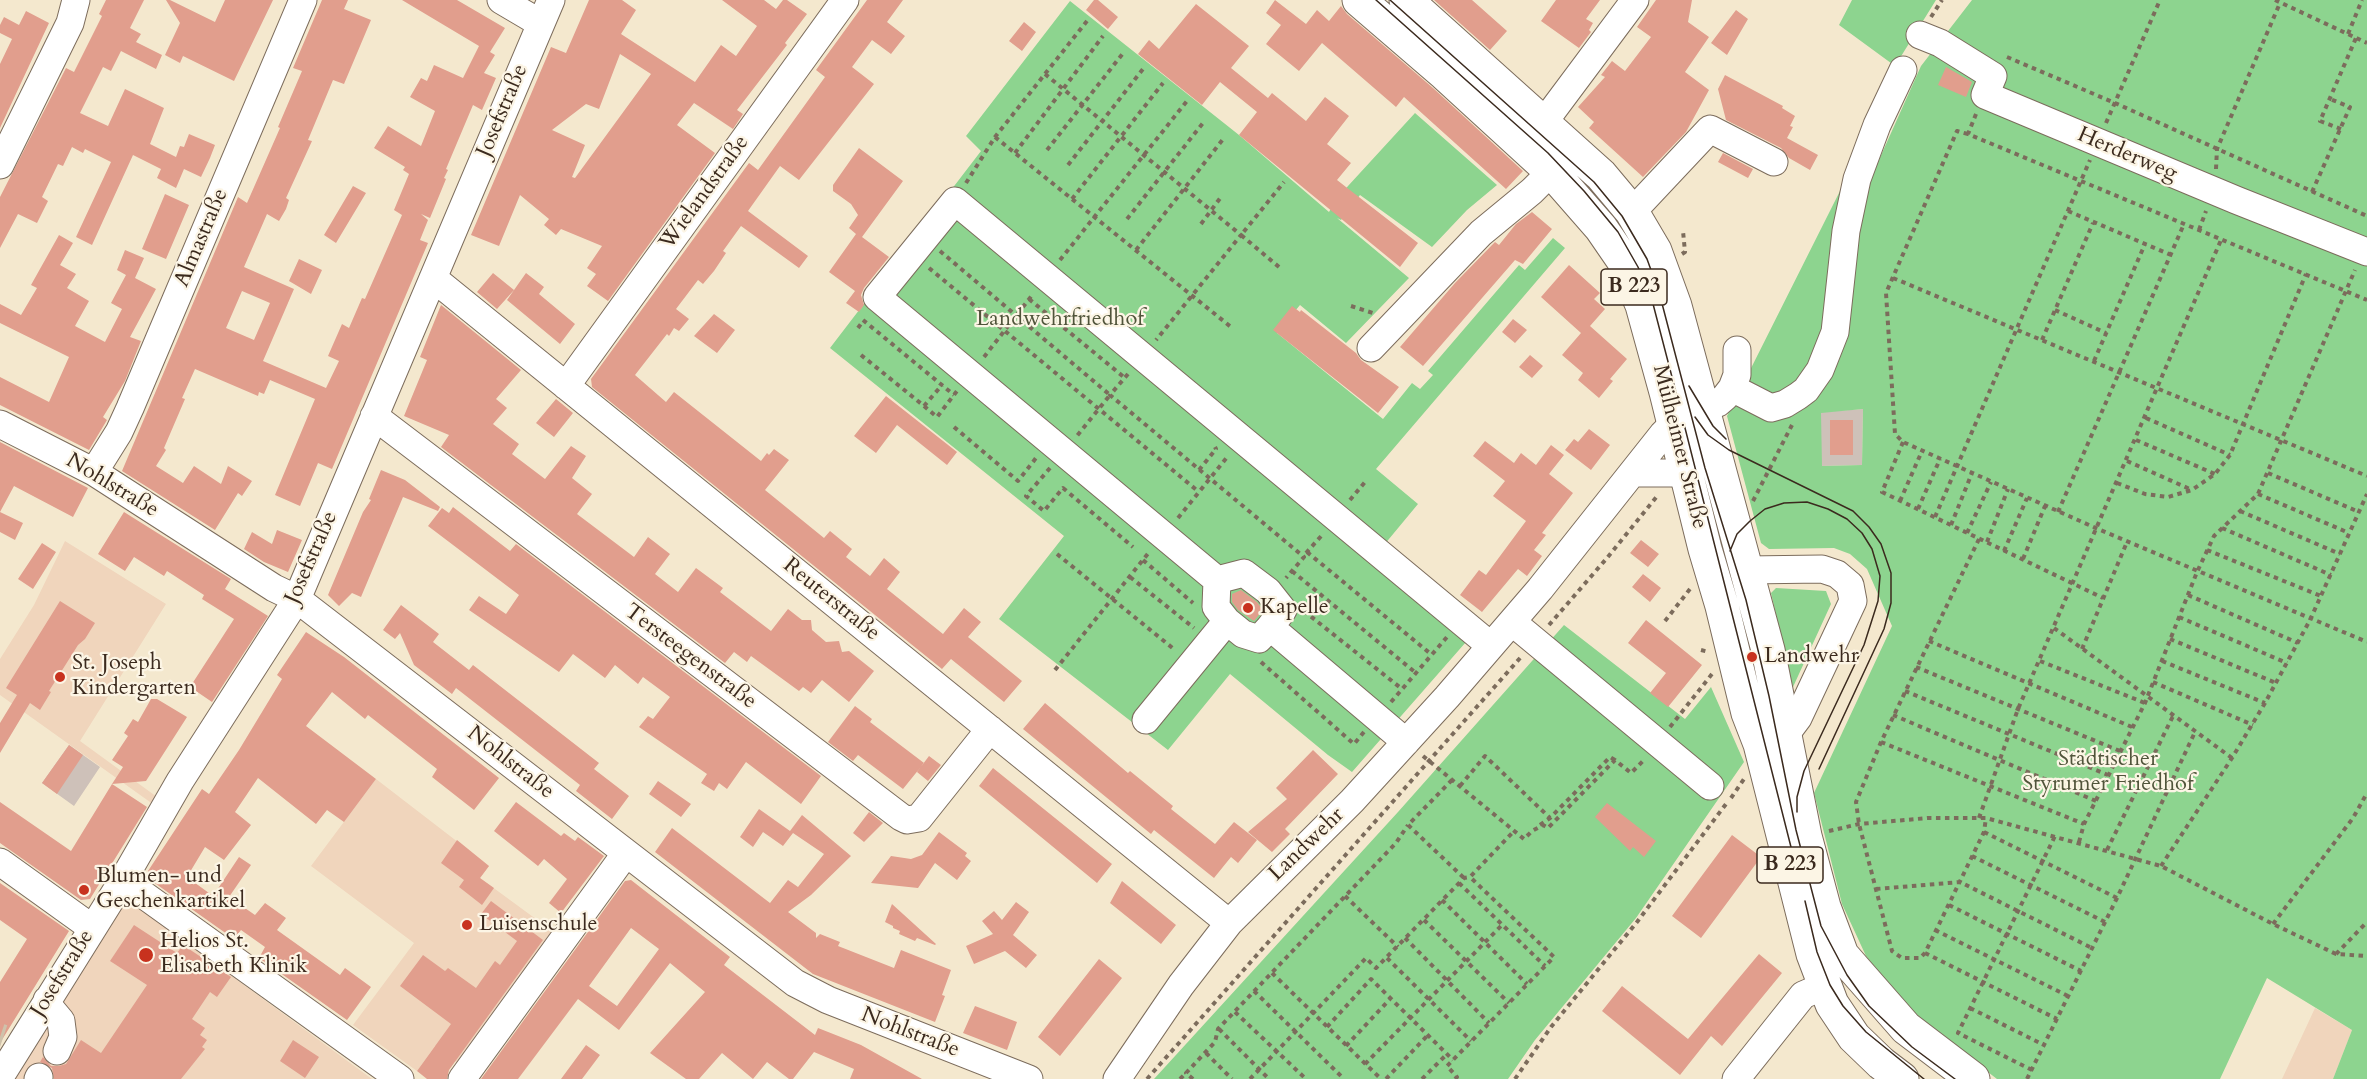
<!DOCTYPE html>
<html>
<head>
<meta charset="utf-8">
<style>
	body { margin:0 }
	canvas { display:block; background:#f4e8ce }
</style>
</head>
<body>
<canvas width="2367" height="1079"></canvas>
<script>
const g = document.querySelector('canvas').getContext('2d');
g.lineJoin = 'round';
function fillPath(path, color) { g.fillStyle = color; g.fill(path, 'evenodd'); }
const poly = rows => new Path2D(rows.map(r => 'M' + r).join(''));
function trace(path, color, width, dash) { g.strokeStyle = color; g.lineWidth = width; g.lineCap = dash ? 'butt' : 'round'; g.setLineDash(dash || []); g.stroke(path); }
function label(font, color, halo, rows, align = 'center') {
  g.font = font + ' Cardo,serif'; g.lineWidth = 4.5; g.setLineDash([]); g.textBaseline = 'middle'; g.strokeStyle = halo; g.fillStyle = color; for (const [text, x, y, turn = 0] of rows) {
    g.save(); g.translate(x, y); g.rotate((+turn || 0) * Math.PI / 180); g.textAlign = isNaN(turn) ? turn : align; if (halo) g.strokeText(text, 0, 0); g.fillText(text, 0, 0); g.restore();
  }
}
fillPath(poly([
	[65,541,166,604,80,741,168,805,164,812,0,695,0,659,34,605],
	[376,779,489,866,480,878,555,933,459,1064,435,1046,417,1071,353,1025,414,943,311,866],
	[124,897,372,1079,14,1079],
	[2315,1008,2352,1030,2333,1079,2282,1079]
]), '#f0d5bc');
fillPath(poly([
	[1863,409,1862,465,1821,466,1821,412],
	[69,745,100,767,74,806,42,783]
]), '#cec1b9');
fillPath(poly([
	[1852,0,1936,0,1895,66,1839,25],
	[1972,0,2367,0,2367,1079,2333,1079,2352,1030,2267,978,2220,1079,1997,1079,1940,1035,1899,999,1866,956,1842,904,1814,793,1892,626,1867,569,1850,554,1834,548,1769,549,1761,543,1727,416,1842,187,1878,162,1921,66],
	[1863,409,1862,465,1822,466,1821,413],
	[1070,1,1239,135,1329,212,1337,198,1415,113,1497,185,1467,210,1432,247,1360,195,1341,220,1337,218,1409,278,1346,343,1300,305,1277,333,1383,419,1412,383,1420,389,1433,375,1428,371,1519,265,1525,270,1553,238,1565,248,1376,469,1418,504,1384,545,1480,626,1352,772,1328,755,1230,674,1168,750,999,619,1064,536,830,348,981,151,966,136],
	[1776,588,1826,591,1831,604,1793,687,1771,593],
	[1564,625,1685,719,1711,687,1744,762,1636,918,1535,1040,1508,1079,1154,1079,1398,812]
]), '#8dd48f');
fillPath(poly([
	[106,0,144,0,130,28,141,34,136,42,162,55,156,69,121,51,111,71,103,67,80,113,108,126,125,89,164,108,150,144,176,157,180,146,184,147,189,134,215,145,210,158,201,177,184,169,176,188,157,178,161,169,133,155,92,245,76,237,111,162,85,149,83,153,72,147,63,166,58,164,42,197,48,201,37,223,18,214,0,248,0,197,66,68,74,72,102,16,99,14],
	[166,0,170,0,215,22,225,0,273,0,234,81,183,56,180,63,165,55,180,23],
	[322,0,348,0,344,9,371,20,344,84,333,80,308,140,312,141,286,198,289,200,286,209,279,221,267,214,244,267,294,289,263,361,326,388,339,361,328,356,342,324,349,328,362,298,365,299,402,215,394,210,409,174,403,170,405,167,374,148,388,126,421,146,435,111,410,97,421,78,427,81,434,65,463,78,479,46,402,0,457,0,505,28,490,52,495,55,484,73,496,78,482,110,473,105,446,169,448,170,444,178,446,179,430,218,421,214,428,220,420,240,428,243,332,469,318,463,300,506,275,495,315,399,270,380,264,394,259,392,258,396,195,369,182,398,185,399,164,448,166,450,156,466,183,483,194,466,221,484,228,466,252,481,242,496,238,493,215,530,122,471,238,197,247,203,280,128,278,127,302,71,293,68],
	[242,291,270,303,254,340,226,328],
	[589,0,622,0,636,10,621,34,695,82,721,45,736,56,757,26,722,0,764,0,776,9,783,0,787,0,807,14,785,43,787,45,737,110,743,114,733,129,694,103,677,125,715,153,608,301,587,286,596,274,587,268,602,246,561,229,556,235,544,225,549,219,520,195,499,246,471,235,551,47,566,53],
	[620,54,651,74,575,178,572,177,585,145,552,130,586,104,599,109],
	[867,0,903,0,887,22,905,36,891,54,872,40,852,67,874,84,799,180,780,166,748,211,808,256,799,268,741,226,723,251,726,253,714,271,703,284,698,280,676,309,689,319,679,331,674,328,669,336,667,334,635,375,666,402,674,392,761,461,767,453,769,455,774,449,789,460,765,490,824,538,830,531,852,549,846,557,870,576,884,558,900,572,887,589,943,634,964,608,981,622,968,637,1022,681,1004,702,951,659,942,669,592,387,591,379,749,163,758,170,825,77,816,70],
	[1094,0,1098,0,1118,17,1108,29,1086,10],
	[1275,0,1306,24,1317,10,1329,21,1341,6,1347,14,1433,88,1523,171,1506,189,1404,97,1396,107,1322,43,1299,71,1266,44,1281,25,1266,13],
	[1434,0,1472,0,1507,31,1490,50],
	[1556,0,1600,0,1586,19,1593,23,1589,30,1591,32,1579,48,1541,21],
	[1656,0,1692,0,1688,22,1709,37,1685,72,1709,90,1686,132,1643,177,1589,128,1594,122,1578,107,1605,77,1601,75,1612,61,1625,71,1651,37,1637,27],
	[1196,4,1249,46,1231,68,1268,98,1272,93,1306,121,1325,97,1349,116,1327,144,1351,163,1337,180,1418,243,1400,267,1239,135,1257,112,1220,82,1202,105,1138,54,1149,40,1159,49],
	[1736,10,1748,19,1727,55,1711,43],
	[26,11,49,23,0,128,0,64,12,39,0,33,0,25,4,17,19,25],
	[1024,22,1036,32,1022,51,1009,41],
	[1946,67,1972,82,1966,97,1938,85],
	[1725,75,1783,106,1782,108,1795,116,1790,126,1793,127,1787,138,1818,155,1810,170,1789,158,1781,148,1726,120,1718,89],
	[859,148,903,181,862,237,889,257,864,288,861,295,864,305,859,312,846,303,855,291,829,272,856,234,849,228,858,215,851,204,833,191,833,185],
	[1723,153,1753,169,1748,178,1718,162],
	[353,186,366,193,336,243,324,235],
	[165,194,189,205,166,259,142,249],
	[1532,212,1552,229,1523,264,1515,260,1423,366,1400,347,1455,283,1492,245,1495,242,1499,245,1516,224],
	[59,235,73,243,60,265,76,274,67,288,89,301,75,326,105,342,122,309,111,303,126,275,117,270,125,250,144,258,135,278,156,289,130,337,141,341,125,381,103,417,107,420,89,450,0,405,0,377,49,402,69,357,0,323,0,304,21,315,37,288,31,285],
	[299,259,322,270,311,294,289,281],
	[1569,265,1600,293,1594,299,1605,309,1590,326,1627,359,1610,379,1613,381,1599,398,1578,380,1583,373,1562,355,1581,333,1541,297],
	[493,273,514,290,497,309,477,292],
	[526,273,544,287,539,294,575,324,560,344,507,300],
	[441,305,521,370,496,399,507,408,493,424,519,444,512,454,545,479,571,446,586,456,572,478,592,494,577,514,634,557,648,537,670,554,655,574,678,592,696,568,723,588,720,592,771,631,788,609,802,620,811,620,812,630,826,642,839,641,842,652,849,651,874,671,849,702,822,680,811,693,803,687,799,691,751,656,747,662,734,652,725,663,441,447,449,435,404,416,427,360,420,357],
	[1292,306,1300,312,1301,310,1356,353,1361,360,1399,387,1378,413,1273,330],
	[714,314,735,330,717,353,694,336],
	[1513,319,1527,330,1515,343,1502,332],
	[1530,355,1543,366,1532,378,1519,367],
	[886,396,957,452,947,465,897,425,876,453,854,436],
	[556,399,573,413,554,437,536,423],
	[1830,420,1853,420,1853,455,1830,455],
	[1589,429,1610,445,1591,470,1565,450,1574,439,1578,442],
	[1485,441,1514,463,1521,453,1536,465,1551,445,1564,455,1549,474,1573,493,1542,533,1546,535,1534,550,1542,556,1527,576,1518,569,1482,612,1460,595,1479,570,1486,575,1526,521,1493,496,1505,481,1473,456],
	[0,442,88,488,73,517,14,486,0,512],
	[381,470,405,480,440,507,438,511,403,497,361,597,352,593,339,606,328,595,363,512,371,500,369,499],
	[453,507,510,551,516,544,821,776,801,804,746,762,727,789,719,783,714,791,701,783,707,774,639,727,648,716,653,719,670,697,643,677,638,684,615,665,605,678,573,654,559,672,469,610,479,596,506,614,519,595,428,526,442,508,449,513],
	[0,512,23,523,15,540,0,532],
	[124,512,231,579,225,589,268,616,212,702,190,687,234,619,202,599,204,595,167,571,164,576,134,557,125,571,98,554],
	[277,530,302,540,288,572,264,562,244,549,252,532,272,544],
	[1641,540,1659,554,1648,567,1630,553],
	[42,543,56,552,33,589,18,579],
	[1643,574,1661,588,1650,602,1632,587],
	[1241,590,1257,602,1263,610,1254,621,1238,610,1232,602,1232,594],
	[60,601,95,623,85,639,78,645,49,691,51,692,40,710,30,703,0,753,0,723,17,695,6,688],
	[401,605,439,634,433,642,469,670,473,665,599,763,594,769,629,796,612,819,576,791,580,785,456,688,452,694,414,665,400,633,395,639,383,630],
	[1646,620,1702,665,1668,707,1650,693,1666,673,1628,643],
	[306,632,344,657,499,778,474,810,432,777,437,769,368,715,365,719,332,692,306,726,376,779,344,822,327,810,316,824,258,778,235,812,251,825,224,860,205,847,187,877,213,896,239,857,251,865,229,897,255,915,265,903,286,918,277,930,340,975,345,968,371,987,347,1020,259,958,265,947,241,930,234,939,149,879,148,871,202,789,209,794,239,750,282,679,277,675],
	[151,699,157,699,187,717,146,781,112,784,123,767,112,760,128,736,124,733,133,719,138,722],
	[1045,703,1128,773,1130,771,1173,806,1171,809,1215,844,1234,822,1257,840,1238,863,1231,857,1214,878,1154,830,1151,834,1023,729],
	[855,706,872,719,870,722,924,763,903,789,858,755,853,761,828,742],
	[69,745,83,755,57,794,42,783],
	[1313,750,1338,774,1285,829,1290,834,1272,852,1248,832,1287,799,1276,788],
	[929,756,941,765,928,781,917,772],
	[993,768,1112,864,1097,883,979,786],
	[658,781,691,804,681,817,649,794],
	[112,784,147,807,90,899,81,900,0,843,0,802,71,851],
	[516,802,561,836,564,833,575,841,578,837,604,856,561,913,549,903,567,879,544,859,538,866,494,831],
	[1607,803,1656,841,1644,857,1633,847,1630,851,1595,817],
	[759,809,790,831,802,815,851,856,811,895,788,912,816,933,816,938,820,934,840,942,838,946,894,968,901,950,951,970,942,995,945,996,935,1022,813,974,655,852,672,828,770,903,788,880,798,887,824,854,793,833,783,846,763,832,753,847,740,837],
	[869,812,883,823,864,842,853,833],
	[939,832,967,853,965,856,971,861,957,880,935,863,918,888,871,883,891,856,911,859,922,855],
	[1732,835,1761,857,1701,938,1672,916],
	[457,840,489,866,480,878,494,888,482,905,459,887,464,880,441,863],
	[631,880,730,957,724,965,815,1035,818,1028,861,1045,922,1079,850,1079,854,1069,814,1052,793,1079,789,1079,767,1062,753,1079,722,1053,699,1079,686,1079,650,1053,705,992,670,963,619,1030,578,999,518,1079,481,1079,625,881],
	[631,928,659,949,617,1006,589,986],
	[1122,881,1176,925,1161,944,1110,903],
	[0,883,69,931,0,1043,0,982,27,939,0,920],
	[491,901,543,940,449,1070,447,1079,427,1079,417,1071,451,1024,400,986,423,955,445,971,448,968,476,988,495,961,500,965,517,941,481,914],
	[1016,902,1029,912,1013,935,1037,955,1026,968,1005,951,974,964,966,946,993,934,982,921,994,911,1002,920],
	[892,904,936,944,935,945,917,938,915,941,899,934,900,931,893,928,893,926,885,922],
	[134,925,177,953,183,945,231,977,217,997,210,992,192,1019,205,1028,200,1035,207,1040,202,1047,205,1049,181,1079,54,1079,52,1068,40,1062,43,1057,51,1066,59,1066,66,1064,81,1040,101,1053,147,985,110,961],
	[1759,954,1782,973,1722,1046,1711,1036,1680,1075,1602,1011,1622,986,1688,1039],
	[1099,959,1122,978,1060,1056,1038,1037],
	[975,1006,1017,1022,1007,1050,963,1033],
	[293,1040,319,1057,305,1078,280,1061],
	[586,1045,600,1055,582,1079,561,1079]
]), '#e19e8d');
trace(poly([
	[0,1037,3,1038]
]), '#cfc2ab', 27, [27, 14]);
const minor = poly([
	[501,0,540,23],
	[1920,35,1940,43,1993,76,1985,95,2236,200,2367,252],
	[1546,142,1544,122,1635,0],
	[0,165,70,23,76,0],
	[1632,212,1710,129,1774,162],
	[433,278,1229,923],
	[1371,348,1481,233,1532,191,1566,157],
	[566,386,845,0],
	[1732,388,1771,408,1785,404,1798,396,1806,390,1820,370,1835,332,1846,231,1857,179,1877,125,1903,70],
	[374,416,901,817,907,820,919,818,990,729],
	[0,424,94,472,274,588,297,599,795,983,828,1000,1029,1079],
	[94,472,119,432,130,408,303,0],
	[1632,473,1685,473],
	[1747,570,1822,569,1837,574,1850,585,1853,601,1798,718,1786,734,1773,741],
	[1217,580,1244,573,1268,591,1283,610,1270,627,1406,742],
	[1512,622,1710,786],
	[1270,627,1259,639,1243,634,1227,621,1216,607,1217,580,877,297,955,201,1491,646],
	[1146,720,1227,621],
	[0,862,92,928],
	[123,880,400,1079],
	[47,1000,51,1009,61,1021,63,1037,57,1051],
	[0,1077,123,880,180,781,297,599,551,0],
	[38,1079,39,1077],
	[462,1079,626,853],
	[1117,1079,1181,985,1229,923,1352,801,1447,697,1540,589,1663,434,1675,422,1718,403,1725,397,1732,388,1737,375,1737,350],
	[1736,1079,1803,995,1824,986]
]);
const major = poly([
	[1359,0,1445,74,1552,172,1601,228,1623,260,1642,305,1666,392,1705,549,1722,606,1748,713,1760,744,1813,954,1832,1004,1854,1037,1881,1063,1902,1079],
	[1406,0,1601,175,1632,212,1655,251,1675,306,1768,650,1805,836,1824,907,1838,944,1842,955,1906,1028,1973,1079]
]);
trace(minor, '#7c6c5c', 29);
trace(major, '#7c6c5c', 35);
trace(poly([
	[2275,0,2367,43],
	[1931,17,1942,0],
	[2348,34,2362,0],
	[2007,57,2115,103,2367,216],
	[1045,74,1241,235,1156,340],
	[1976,114,1968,134,2367,300],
	[2106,123,2160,0],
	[2341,129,2320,121,2356,38],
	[1968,134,1957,131,1886,293,1895,434,1903,442,2098,529,2367,642],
	[995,137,1231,327],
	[1047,150,1124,52],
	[1015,153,1103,36],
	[1068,165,1143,69],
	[2216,169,2217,149,2280,3],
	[966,183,995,137,1087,21],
	[2312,192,2350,107,2330,99],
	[1072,199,1163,83],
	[2068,211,2171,255],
	[1127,219,1203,123],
	[1201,224,1221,197],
	[2199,230,2206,211],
	[1136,250,1224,138],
	[940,251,1110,395,1076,437],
	[1682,254,1685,252,1683,231],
	[1060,260,1187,101],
	[1279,267,1241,235,1284,182],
	[929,268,1199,492],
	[1893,278,2367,476],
	[1029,299,1125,378],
	[1351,306,1376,314],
	[2055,310,2106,333],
	[863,320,954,395],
	[858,328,863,321],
	[2042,340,2093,223],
	[861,355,924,406,942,385],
	[984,357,1033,294],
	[2094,361,2145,244],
	[1128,374,1110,395,1304,557,1286,578],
	[924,406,937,417,957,391],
	[2146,418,2230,455],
	[954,427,1018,481,1036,458],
	[2136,440,2215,474],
	[1903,442,1882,492,2103,598],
	[2127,461,2192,490],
	[1050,468,1026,496,1044,511,1063,488,1133,547],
	[1199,470,1216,449,1215,447],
	[2268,473,2359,512],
	[2117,483,2145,494,2168,497,2192,490,2215,474,2230,455,2306,274],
	[2258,494,2349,533],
	[1350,500,1365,482],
	[1753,501,1792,425],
	[1900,501,1922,451],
	[1918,509,1940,459],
	[2240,511,2340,554],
	[2058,512,2184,224],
	[1935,517,2090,160],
	[1178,518,1228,456],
	[1951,525,1972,473],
	[2222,528,2331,575],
	[1967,533,1991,482],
	[1979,539,1881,742,1856,802,1859,824,1892,951,1902,958,1920,958,1925,953,1984,832,1986,818],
	[1987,542,2008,489],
	[2207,550,2321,596],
	[2004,551,2027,498],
	[1307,552,1432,655],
	[1306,553,1323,534],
	[1057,554,1175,650],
	[2023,559,2045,506],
	[1143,560,1193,603],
	[1292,571,1416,673],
	[1130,577,1194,628],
	[2188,595,2298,643],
	[1304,611,1402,689],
	[2179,617,2287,663],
	[1665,621,1690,589],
	[1549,625,1607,558,1658,495],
	[2054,628,2232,758],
	[2170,639,2276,683],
	[1929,641,2132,727],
	[2082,649,2127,542],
	[1701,650,1709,652],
	[2040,661,2145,703],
	[2162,661,2265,703],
	[1261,662,1354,744,1364,732],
	[1916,667,2120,751],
	[1055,670,1150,551],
	[2153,682,2253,725],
	[1905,691,2108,775],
	[1391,702,1447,637],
	[1893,715,2096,801],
	[1670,727,1712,674],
	[1881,742,2084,824],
	[1423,756,1524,839,1532,831,1543,825,1548,828,1615,760,1631,773,1645,759],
	[1452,780,1408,825,1464,878],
	[1460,786,1485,756,1550,818],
	[1731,798,1744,779],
	[1979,818,2018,709,2221,240],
	[1540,825,1550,818,1610,757,1615,760],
	[1829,831,1859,824,1928,818,1986,818,2161,866,2273,924,2336,954,2367,956],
	[1984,832,2117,898],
	[2079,842,2084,824,2145,703,2197,572,2214,536,2258,494,2355,270],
	[2107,850,2173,716],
	[1972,856,2105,922],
	[2161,866,2232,758,2265,703,2310,620,2367,494],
	[1459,883,1545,966],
	[1876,889,1960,882,2092,948],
	[1345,896,1398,947],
	[1442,900,1527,984],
	[1949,905,2081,971],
	[1424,920,1509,1003],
	[2273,924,2353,818,2367,793],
	[1935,930,2068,996],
	[1405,938,1489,1023],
	[1925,953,2057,1019],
	[2336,954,2367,922],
	[1387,958,1471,1041],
	[1272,973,1381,1079],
	[1254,991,1344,1079],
	[1970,1008,2044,1045],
	[1235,1012,1306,1079],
	[1327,1027,1371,979,1453,1060],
	[1219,1029,1269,1079],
	[1346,1046,1390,999],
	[1206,1053,1232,1079],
	[1365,1064,1503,924],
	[2032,1070,1958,1033,2055,836],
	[1147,1079,1521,657],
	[1180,1079,1186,1073],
	[1193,1079,1186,1073,1215,1042,1218,1029,1396,843,1408,825],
	[1250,1079,1366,958,1376,968,1464,878,1470,877],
	[1386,1079,1428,1035],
	[1422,1079,1447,1054],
	[1455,1079,1457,1077,1447,1066,1554,957,1470,877,1514,831],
	[1515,1079,1551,1027,1637,922,1726,804],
	[2027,1079,2117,898,2195,732]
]), '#7c6c5c', 4, [4.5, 4.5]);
trace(minor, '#fff', 27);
trace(major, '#fff', 33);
trace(poly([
	[1376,0,1548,153,1584,191,1618,232,1638,267,1652,300,1679,404],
	[1390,0,1594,182,1622,216,1647,259,1659,292,1705,468,1746,600,1769,696,1796,830,1821,926,1847,975,1869,1006,1912,1047,1955,1079],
	[1689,386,1713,426,1726,439],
	[1695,417,1708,435,1729,450,1853,511,1869,527,1881,544,1891,573,1891,603,1884,629,1819,769],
	[1684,424,1793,855],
	[1730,551,1737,534,1750,521,1765,509,1784,503,1807,502,1828,509,1847,519,1862,533,1872,549,1880,576,1878,601,1864,645,1804,771,1797,797,1797,812],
	[1805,901,1817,952,1830,985,1843,1006,1866,1032,1924,1079]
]), '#3b2a1e', 1.5);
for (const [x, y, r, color] of [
	[1248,608,6,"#c8321e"],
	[1752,657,6,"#c8321e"],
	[60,677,6,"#c8321e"],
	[84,890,6,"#c8321e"],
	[467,925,6,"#c8321e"],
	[146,955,8,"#c8321e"]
]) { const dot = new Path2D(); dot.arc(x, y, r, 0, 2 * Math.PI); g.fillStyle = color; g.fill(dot); trace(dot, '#fcf5e5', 2); }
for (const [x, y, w] of [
	[1634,287,66],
	[1790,865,66]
]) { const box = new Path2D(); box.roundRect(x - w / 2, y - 18, w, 36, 4.5); g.fillStyle = '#fcf5e5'; g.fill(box); trace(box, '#3b2a1e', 1.5); }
label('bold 21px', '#3b2a1e', null, [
	["B 223",1634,287],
	["B 223",1790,865]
]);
label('22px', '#3b2a1e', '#fcf5e5', [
	["Josefstraße",503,111,-67],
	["Herderweg",2127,155,23],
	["Wielandstraße",705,193,-54],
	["Almastraße",202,238,-67],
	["Mülheimer Straße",1679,447,76],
	["Nohlstraße",112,486,31],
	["Josefstraße",312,558,-66],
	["Reuterstraße",831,600,39],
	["Tersteegenstraße",690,657,37],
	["Nohlstraße",510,763,38],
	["Landwehr",1307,845,-44],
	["Josefstraße",63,974,-58],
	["Nohlstraße",910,1033,21]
]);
label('22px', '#50543a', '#fcf5e5', [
	["Landwehrfriedhof",1060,320],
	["Städtischer",2108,760],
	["Styrumer Friedhof",2108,785]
]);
label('22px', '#3b2a1e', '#fcf5e5', [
	["Kapelle",1260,608],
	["Landwehr",1764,657],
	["St. Joseph",72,664],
	["Kindergarten",72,689],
	["Blumen- und",96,877],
	["Geschenkartikel",96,902],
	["Luisenschule",479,925],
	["Helios St.",160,942],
	["Elisabeth Klinik",160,967]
], 'left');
</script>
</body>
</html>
